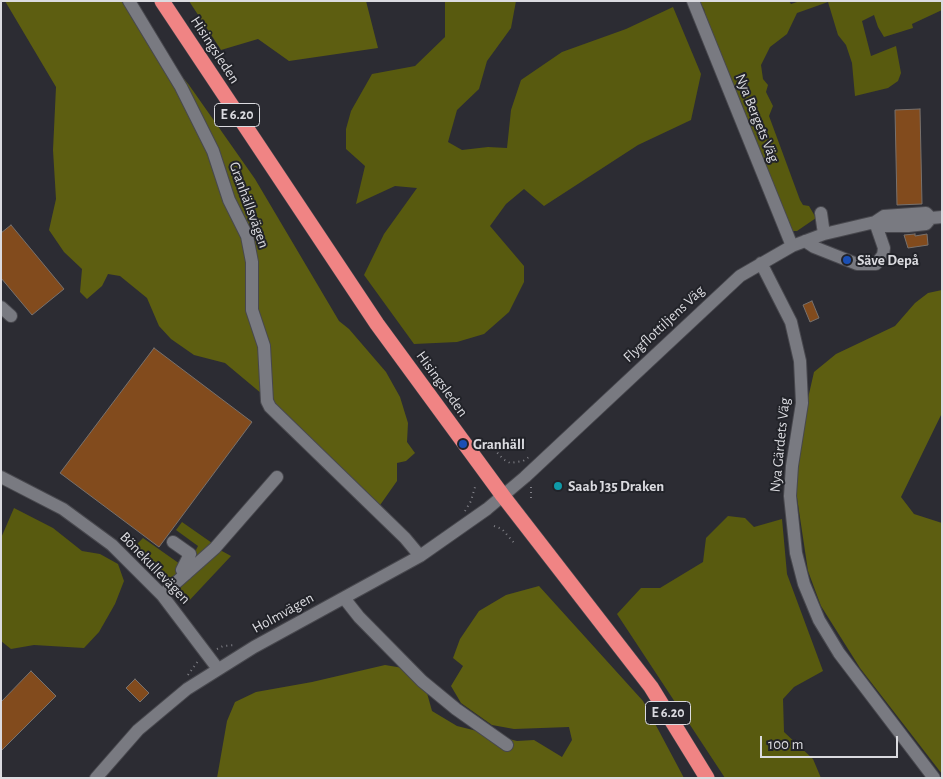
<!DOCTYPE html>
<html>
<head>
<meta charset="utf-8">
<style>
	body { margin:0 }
	#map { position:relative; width:943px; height:779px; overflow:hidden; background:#2c2c33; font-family:"Alegreya Sans",sans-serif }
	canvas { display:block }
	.frame { position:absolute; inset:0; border:2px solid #dbdbe0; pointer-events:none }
	.scale { position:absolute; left:760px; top:736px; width:138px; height:22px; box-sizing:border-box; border:2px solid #dbdbe0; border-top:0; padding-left:6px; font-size:15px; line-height:18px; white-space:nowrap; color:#dbdbe0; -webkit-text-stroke:4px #222329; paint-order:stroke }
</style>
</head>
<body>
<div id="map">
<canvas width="943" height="779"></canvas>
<div class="frame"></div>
<div class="scale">100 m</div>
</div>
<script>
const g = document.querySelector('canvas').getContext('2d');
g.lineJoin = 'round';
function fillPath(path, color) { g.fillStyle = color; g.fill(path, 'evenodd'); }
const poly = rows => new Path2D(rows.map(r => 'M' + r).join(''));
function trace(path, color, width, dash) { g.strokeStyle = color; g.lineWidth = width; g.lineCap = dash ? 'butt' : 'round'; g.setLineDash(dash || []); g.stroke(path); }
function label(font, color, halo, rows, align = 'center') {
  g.font = font + ' "Alegreya Sans",sans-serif'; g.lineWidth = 4; g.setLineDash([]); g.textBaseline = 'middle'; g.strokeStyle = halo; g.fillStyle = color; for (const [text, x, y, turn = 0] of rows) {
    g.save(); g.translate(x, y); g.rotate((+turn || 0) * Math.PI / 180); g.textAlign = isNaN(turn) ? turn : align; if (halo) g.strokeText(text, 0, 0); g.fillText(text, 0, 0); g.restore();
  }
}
fillPath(poly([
	[445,1,516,1,511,28,487,61,479,89,457,110,448,142,462,150,488,147,507,148,511,110,521,80,562,52,626,29,673,7,701,74,691,120,638,145,544,206,524,189,506,204,490,226,524,266,524,282,509,312,484,334,457,342,414,344,364,275,384,234,417,188,395,186,356,204,365,166,346,149,346,129,351,111,372,74,415,66,445,37],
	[698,1,789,1,791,4,800,1,942,1,942,10,912,24,913,28,884,37,878,27,874,15,862,21,871,56,896,46,901,73,898,81,888,88,855,96,852,63,846,45,838,35,828,2,797,13,787,34,770,47,761,65,763,79,768,85,766,92,773,106,769,116,800,200,803,205,809,206,816,218,797,231,792,231,710,33,704,9],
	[14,508,53,528,82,551,100,554,118,564,124,581,115,604,99,632,84,648,34,645,11,649,1,641,1,538],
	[728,516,745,518,754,527,782,519,787,574,823,671,794,687,783,699,784,732,813,759,821,778,725,778,617,614,641,588,660,588,703,562,706,538],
	[182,522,212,543,188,566,198,546,176,530],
	[143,538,180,564,179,573,171,578,165,579,133,548],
	[220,550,231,556,186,604,176,595,183,584]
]), '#585a0f');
fillPath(poly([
	[5,1,121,1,189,85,255,179,339,321,349,329,386,372,400,397,408,423,407,442,415,453,406,461,397,463,397,481,378,508,274,404,225,363,194,355,171,339,159,326,147,298,120,276,108,274,102,286,87,299,80,292,82,269,64,252,49,230,56,199,53,150,56,87],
	[189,1,366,1,378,48,289,61,258,39,221,50],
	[942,290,942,413,901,497,914,514,942,523,942,774,860,668,821,606,808,571,796,491,798,442,814,372,836,354,895,326,915,303,928,293],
	[539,586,643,701,684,778,217,778,227,721,235,702,256,692,312,682,385,665,403,668,427,693,432,711,457,726,517,741,534,740,562,757,572,740,569,727,514,729,492,725,461,703,451,686,463,666,453,658,460,639,479,611,506,595]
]), '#5d5e11');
const building = poly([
	[920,109,922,204,897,205,895,110,920,109],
	[11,225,64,289,32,315,1,278,1,233,11,225],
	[915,234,915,236,927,234,928,245,908,248,904,235,915,234],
	[812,301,819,318,810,322,803,305,812,301],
	[154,348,252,422,159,547,60,473,154,348],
	[31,671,56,696,1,751,1,702,31,671],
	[135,679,149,693,140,702,126,688,135,679]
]);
fillPath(building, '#824b1d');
trace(building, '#78716d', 1);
const minor = poly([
	[129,1,181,87,213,151,229,200,247,236,252,262,252,310,264,346,267,401,270,407,405,538,420,556],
	[693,1,792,246],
	[821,213,824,234],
	[875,222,886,226,908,226,926,224,931,218,942,217],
	[805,241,814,247,857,264,876,264,883,255,884,248,875,222],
	[761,263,791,322,800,361,802,403,792,466,790,496,796,553,804,584,819,620,839,653,934,778],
	[1,307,11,316],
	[1,477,63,509,112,545,162,595,218,669],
	[173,542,190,554,182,570,186,574],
	[162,595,215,548,277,477],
	[344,598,359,617,422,681,456,709,507,745],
	[96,778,138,730,187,689,254,647,420,556,487,509,525,477,740,276,792,246,824,234,875,222,884,216,926,213,931,218]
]);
const highway = poly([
	[162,1,377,324,503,496,651,687,707,778]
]);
trace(minor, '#48484e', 14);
trace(highway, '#48484e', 16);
trace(poly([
	[494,449,503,459,510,463,523,461,529,457],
	[531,487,531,502],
	[465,511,471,501,475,487],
	[494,526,502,529,515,544],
	[217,649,223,646,236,645],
	[188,675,198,661]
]), '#808087', 2, [1, 4]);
trace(minor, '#797a81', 12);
trace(highway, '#f08484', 15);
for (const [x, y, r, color] of [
	[847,260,5,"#1a4fb4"],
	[463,444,5,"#1a4fb4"],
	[558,486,5,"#0f9aa8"]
]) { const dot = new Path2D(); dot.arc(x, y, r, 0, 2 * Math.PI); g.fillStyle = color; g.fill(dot); trace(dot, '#222329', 2); }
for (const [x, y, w] of [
	[237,115,45],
	[668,713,45]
]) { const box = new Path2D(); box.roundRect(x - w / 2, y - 11.5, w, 23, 4); g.fillStyle = '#222329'; g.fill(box); trace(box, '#dbdbe0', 1); }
label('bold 14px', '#dbdbe0', null, [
	["E 6.20",237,115],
	["E 6.20",668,713]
]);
label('15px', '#dbdbe0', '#222329', [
	["Hisingsleden",215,50,57],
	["Nya Bergets Väg",757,118,68],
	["Granhällsvägen",249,205,70],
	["Flygflottiljens Väg",664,324,-43],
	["Hisingsleden",442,384,54],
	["Nya Gärdets Väg",780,445,-84],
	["Bönekullevägen",155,568,46],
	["Holmvägen",283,613,-29]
]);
label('bold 15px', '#dbdbe0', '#222329', [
	["Säve Depå",857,260],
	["Granhäll",473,444],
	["Saab J35 Draken",568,486]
], 'left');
</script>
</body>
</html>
